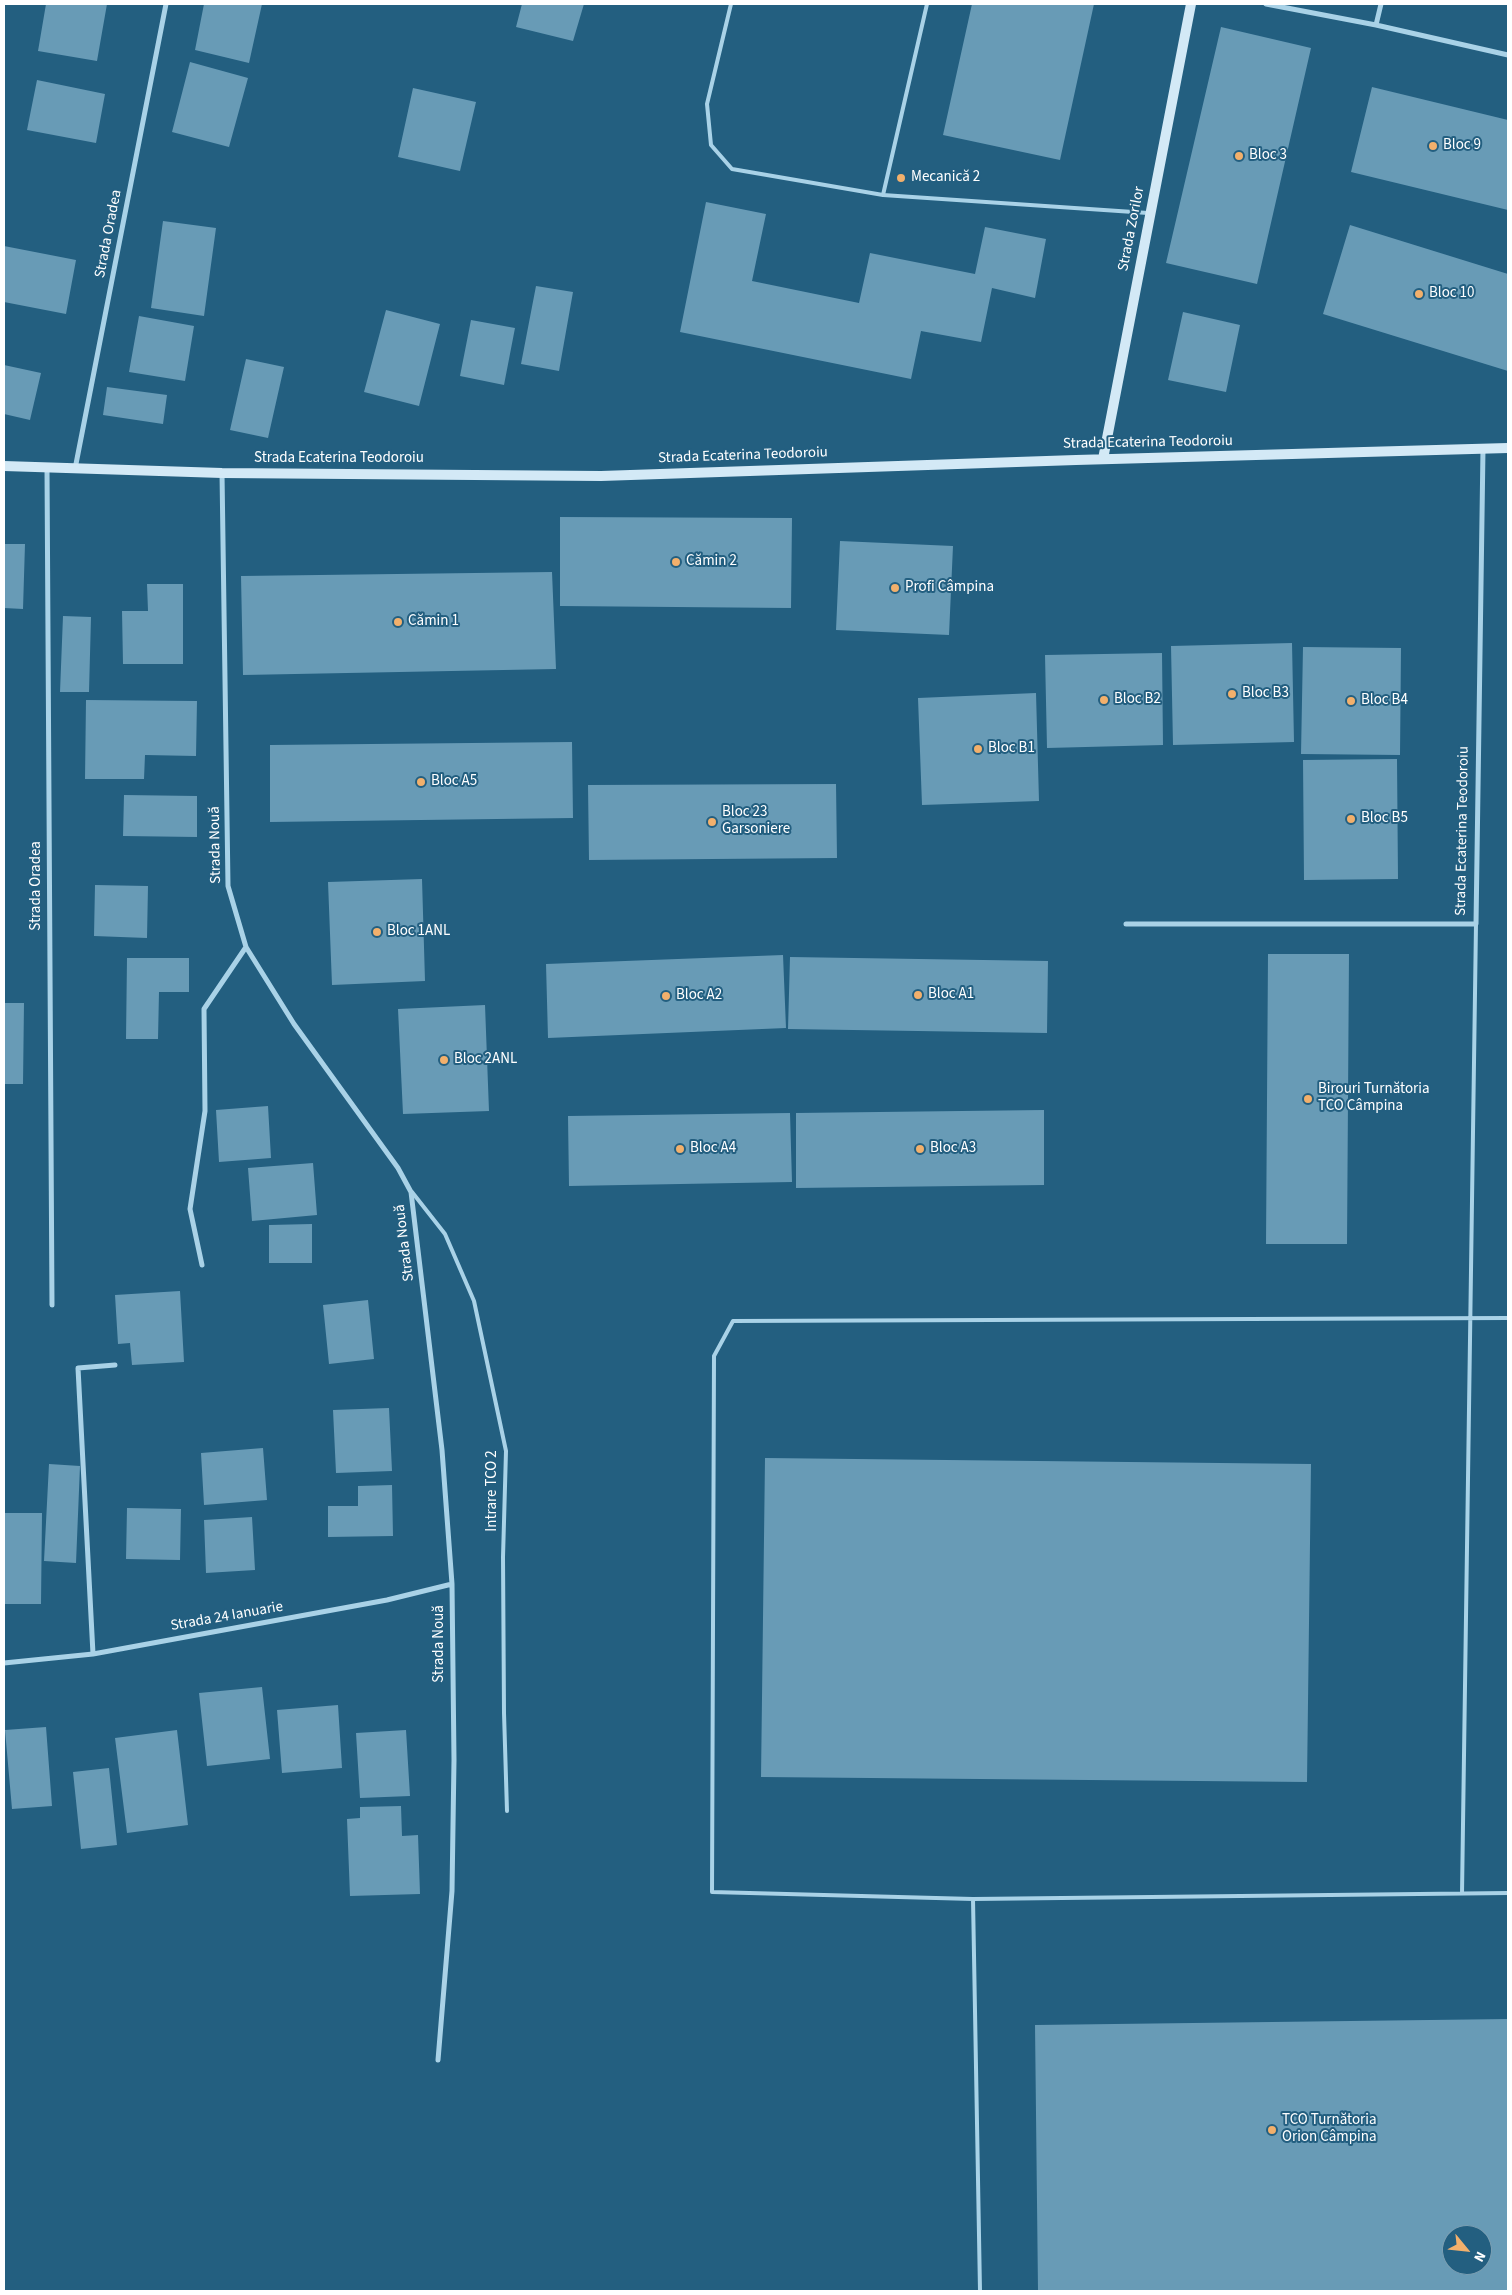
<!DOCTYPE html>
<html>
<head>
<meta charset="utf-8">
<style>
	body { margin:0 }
	#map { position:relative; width:1512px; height:2295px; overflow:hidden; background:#235f80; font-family:"Source Sans 3",sans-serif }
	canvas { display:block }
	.frame { position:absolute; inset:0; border:5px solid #fff; pointer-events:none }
	.north { position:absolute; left:1442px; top:2225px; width:50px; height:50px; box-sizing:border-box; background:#235f80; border:1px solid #7b9fb3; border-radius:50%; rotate:118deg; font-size:14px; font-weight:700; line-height:20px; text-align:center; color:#fff }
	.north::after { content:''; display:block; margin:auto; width:18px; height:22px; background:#f2b06c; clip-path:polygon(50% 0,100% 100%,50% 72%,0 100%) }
</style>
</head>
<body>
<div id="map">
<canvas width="1512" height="2295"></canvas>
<div class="frame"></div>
<div class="north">N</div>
</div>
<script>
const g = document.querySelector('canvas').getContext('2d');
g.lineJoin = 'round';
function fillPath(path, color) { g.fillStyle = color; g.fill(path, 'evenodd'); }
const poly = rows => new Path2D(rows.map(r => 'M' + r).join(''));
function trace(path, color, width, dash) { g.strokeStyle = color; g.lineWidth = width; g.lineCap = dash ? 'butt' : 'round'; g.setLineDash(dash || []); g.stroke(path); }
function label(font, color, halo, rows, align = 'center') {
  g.font = font + ' "Source Sans 3",sans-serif'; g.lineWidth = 4; g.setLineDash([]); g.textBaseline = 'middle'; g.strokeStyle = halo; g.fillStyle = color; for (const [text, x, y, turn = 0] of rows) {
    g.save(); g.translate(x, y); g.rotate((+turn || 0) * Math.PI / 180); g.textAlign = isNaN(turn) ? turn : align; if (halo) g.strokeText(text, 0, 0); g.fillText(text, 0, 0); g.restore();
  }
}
fillPath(poly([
	[46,4,107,4,97,61,38,51],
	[204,4,262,4,249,63,195,50],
	[522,4,584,4,573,41,516,27],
	[972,4,1094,4,1060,160,943,135],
	[1221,27,1311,48,1257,284,1166,263],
	[190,62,248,78,229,147,172,132],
	[37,80,105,94,96,143,27,130],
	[1372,87,1508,120,1508,210,1351,172],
	[413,88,476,102,460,171,398,157],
	[706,202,766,214,752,281,859,303,870,253,975,274,985,227,1046,239,1035,298,992,288,981,342,921,331,911,379,680,332],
	[163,221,216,228,204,316,151,308],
	[1350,225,1508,274,1508,371,1323,314],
	[4,246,76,260,66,314,4,302],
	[536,286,573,292,559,371,521,364],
	[386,310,440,324,419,406,364,392],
	[1183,312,1240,325,1226,392,1168,380],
	[139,316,194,326,185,381,129,372],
	[471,320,515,328,504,385,460,376],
	[246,359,284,367,268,438,230,430],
	[4,365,41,373,30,420,4,414],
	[107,387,167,395,163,424,103,415],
	[560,517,792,518,791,608,560,606],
	[840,541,953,546,949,635,836,630],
	[4,544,25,544,23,609,4,608],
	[552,572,556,669,243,675,241,576],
	[147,584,183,584,183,664,123,664,122,611,148,611],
	[63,616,91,617,89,692,60,692],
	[1292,643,1294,742,1173,745,1171,646],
	[1303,647,1401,648,1400,755,1301,754],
	[1162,653,1163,745,1047,748,1045,655],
	[1036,693,1039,801,922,805,918,698],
	[86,700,197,701,196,756,145,755,144,779,85,779],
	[572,742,573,818,270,822,270,745],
	[1397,759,1398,879,1304,880,1303,760],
	[836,784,837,858,589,860,588,785],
	[124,795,197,796,197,837,123,836],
	[422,879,425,981,332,985,328,882],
	[95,885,148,886,147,938,94,936],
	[1268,954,1349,954,1347,1244,1266,1244],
	[783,955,786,1028,548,1038,546,964],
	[790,957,1048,961,1047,1033,788,1029],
	[127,958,189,958,189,992,159,992,158,1039,126,1039],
	[4,1003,24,1003,23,1084,4,1084],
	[485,1005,489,1111,403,1114,398,1009],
	[268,1106,271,1158,219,1162,216,1110],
	[1044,1110,1044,1185,796,1188,796,1113],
	[790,1113,792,1182,569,1186,568,1116],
	[313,1163,317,1215,252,1221,248,1168],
	[312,1224,312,1263,269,1263,269,1225],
	[180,1291,184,1362,132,1365,130,1343,118,1344,115,1295],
	[368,1300,374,1359,329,1364,323,1305],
	[389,1408,392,1471,336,1473,333,1410],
	[263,1448,267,1500,204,1505,201,1453],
	[765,1458,1311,1464,1307,1782,761,1777],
	[49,1464,80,1466,76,1563,44,1561],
	[392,1485,393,1536,328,1537,328,1506,358,1506,358,1486],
	[127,1508,181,1509,180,1560,126,1559],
	[4,1513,42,1513,41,1604,4,1604],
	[252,1517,255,1570,206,1573,204,1520],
	[262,1687,270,1759,207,1766,199,1693],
	[338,1705,342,1768,282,1773,277,1710],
	[46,1727,52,1806,12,1809,5,1730],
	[177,1730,188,1825,127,1833,115,1738],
	[406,1730,410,1796,360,1798,356,1733],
	[109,1768,117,1845,81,1849,73,1772],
	[401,1806,402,1836,418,1835,420,1894,350,1896,347,1819,360,1818,360,1807],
	[1508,2019,1508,2291,1038,2291,1035,2025],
	[1452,2235,1482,2235,1482,2265,1452,2265]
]), '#689bb6');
trace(poly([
	[731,4,707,104,711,145,732,169,883,195,1148,213],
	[883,195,927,4],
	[412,1192,445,1234,474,1301,506,1451,503,1557,504,1713,507,1811],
	[1462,1893,1476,924],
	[973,1899,712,1892,714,1356,733,1321,1508,1318],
	[980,2291,973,1899,1508,1893]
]), '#a9d2e7', 4);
trace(poly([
	[1266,4,1376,25,1381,4],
	[1376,25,1508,55],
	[47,468,52,1305],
	[75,469,166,4],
	[222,473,228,886,246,947,294,1024,398,1168,411,1192,442,1450,452,1584,454,1760,452,1891,438,2060],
	[1126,924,1476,924,1483,449],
	[202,1265,190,1209,205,1111,204,1009,246,947],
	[93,1654,78,1368,115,1365],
	[4,1663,93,1654,387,1600,452,1584]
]), '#a9d2e7', 5);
trace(poly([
	[1103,459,1191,4],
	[4,466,222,473,601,476,1076,460,1508,448]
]), '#d3e9f6', 10);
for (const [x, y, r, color] of [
	[1433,146,5,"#f2b06c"],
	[1239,156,5,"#f2b06c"],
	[901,178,5,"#f2b06c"],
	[1419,294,5,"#f2b06c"],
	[676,562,5,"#f2b06c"],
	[895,588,5,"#f2b06c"],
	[398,622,5,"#f2b06c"],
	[1232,694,5,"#f2b06c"],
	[1104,700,5,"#f2b06c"],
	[1351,701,5,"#f2b06c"],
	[978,749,5,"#f2b06c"],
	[421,782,5,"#f2b06c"],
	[1351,819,5,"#f2b06c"],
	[712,822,5,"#f2b06c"],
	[377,932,5,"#f2b06c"],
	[918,995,5,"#f2b06c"],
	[666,996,5,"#f2b06c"],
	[444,1060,5,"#f2b06c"],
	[1308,1099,5,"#f2b06c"],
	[680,1149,5,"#f2b06c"],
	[920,1149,5,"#f2b06c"],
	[1272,2130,5,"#f2b06c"]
]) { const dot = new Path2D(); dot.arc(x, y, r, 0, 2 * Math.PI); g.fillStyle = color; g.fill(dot); trace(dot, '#235f80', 2); }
label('15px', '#fff', '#235f80', [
	["Bloc 9",1443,146],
	["Bloc 3",1249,156],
	["Mecanică 2",911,178],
	["Bloc 10",1429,294],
	["Cămin 2",686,562],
	["Profi Câmpina",905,588],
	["Cămin 1",408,622],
	["Bloc B3",1242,694],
	["Bloc B2",1114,700],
	["Bloc B4",1361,701],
	["Bloc B1",988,749],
	["Bloc A5",431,782],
	["Bloc 23",722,813],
	["Garsoniere",722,830],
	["Bloc B5",1361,819],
	["Bloc 1ANL",387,932],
	["Bloc A1",928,995],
	["Bloc A2",676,996],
	["Bloc 2ANL",454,1060],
	["Birouri Turnătoria",1318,1090],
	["TCO Câmpina",1318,1107],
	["Bloc A4",690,1149],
	["Bloc A3",930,1149],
	["TCO Turnătoria",1282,2121],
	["Orion Câmpina",1282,2138]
], 'left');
label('15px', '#fff', '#235f80', [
	["Strada Zorilor",1132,229,-79],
	["Strada Oradea",109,234,-79],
	["Strada Ecaterina Teodoroiu",1148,443,-1],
	["Strada Ecaterina Teodoroiu",743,456,-2],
	["Strada Ecaterina Teodoroiu",339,459],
	["Strada Ecaterina Teodoroiu",1463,831,-89],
	["Strada Nouă",216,845,-91],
	["Strada Oradea",37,886,-90],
	["Strada Nouă",405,1243,-97],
	["Intrare TCO 2",493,1491,-90],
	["Strada 24 Ianuarie",227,1617,-10],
	["Strada Nouă",440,1644,-90]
]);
</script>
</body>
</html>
